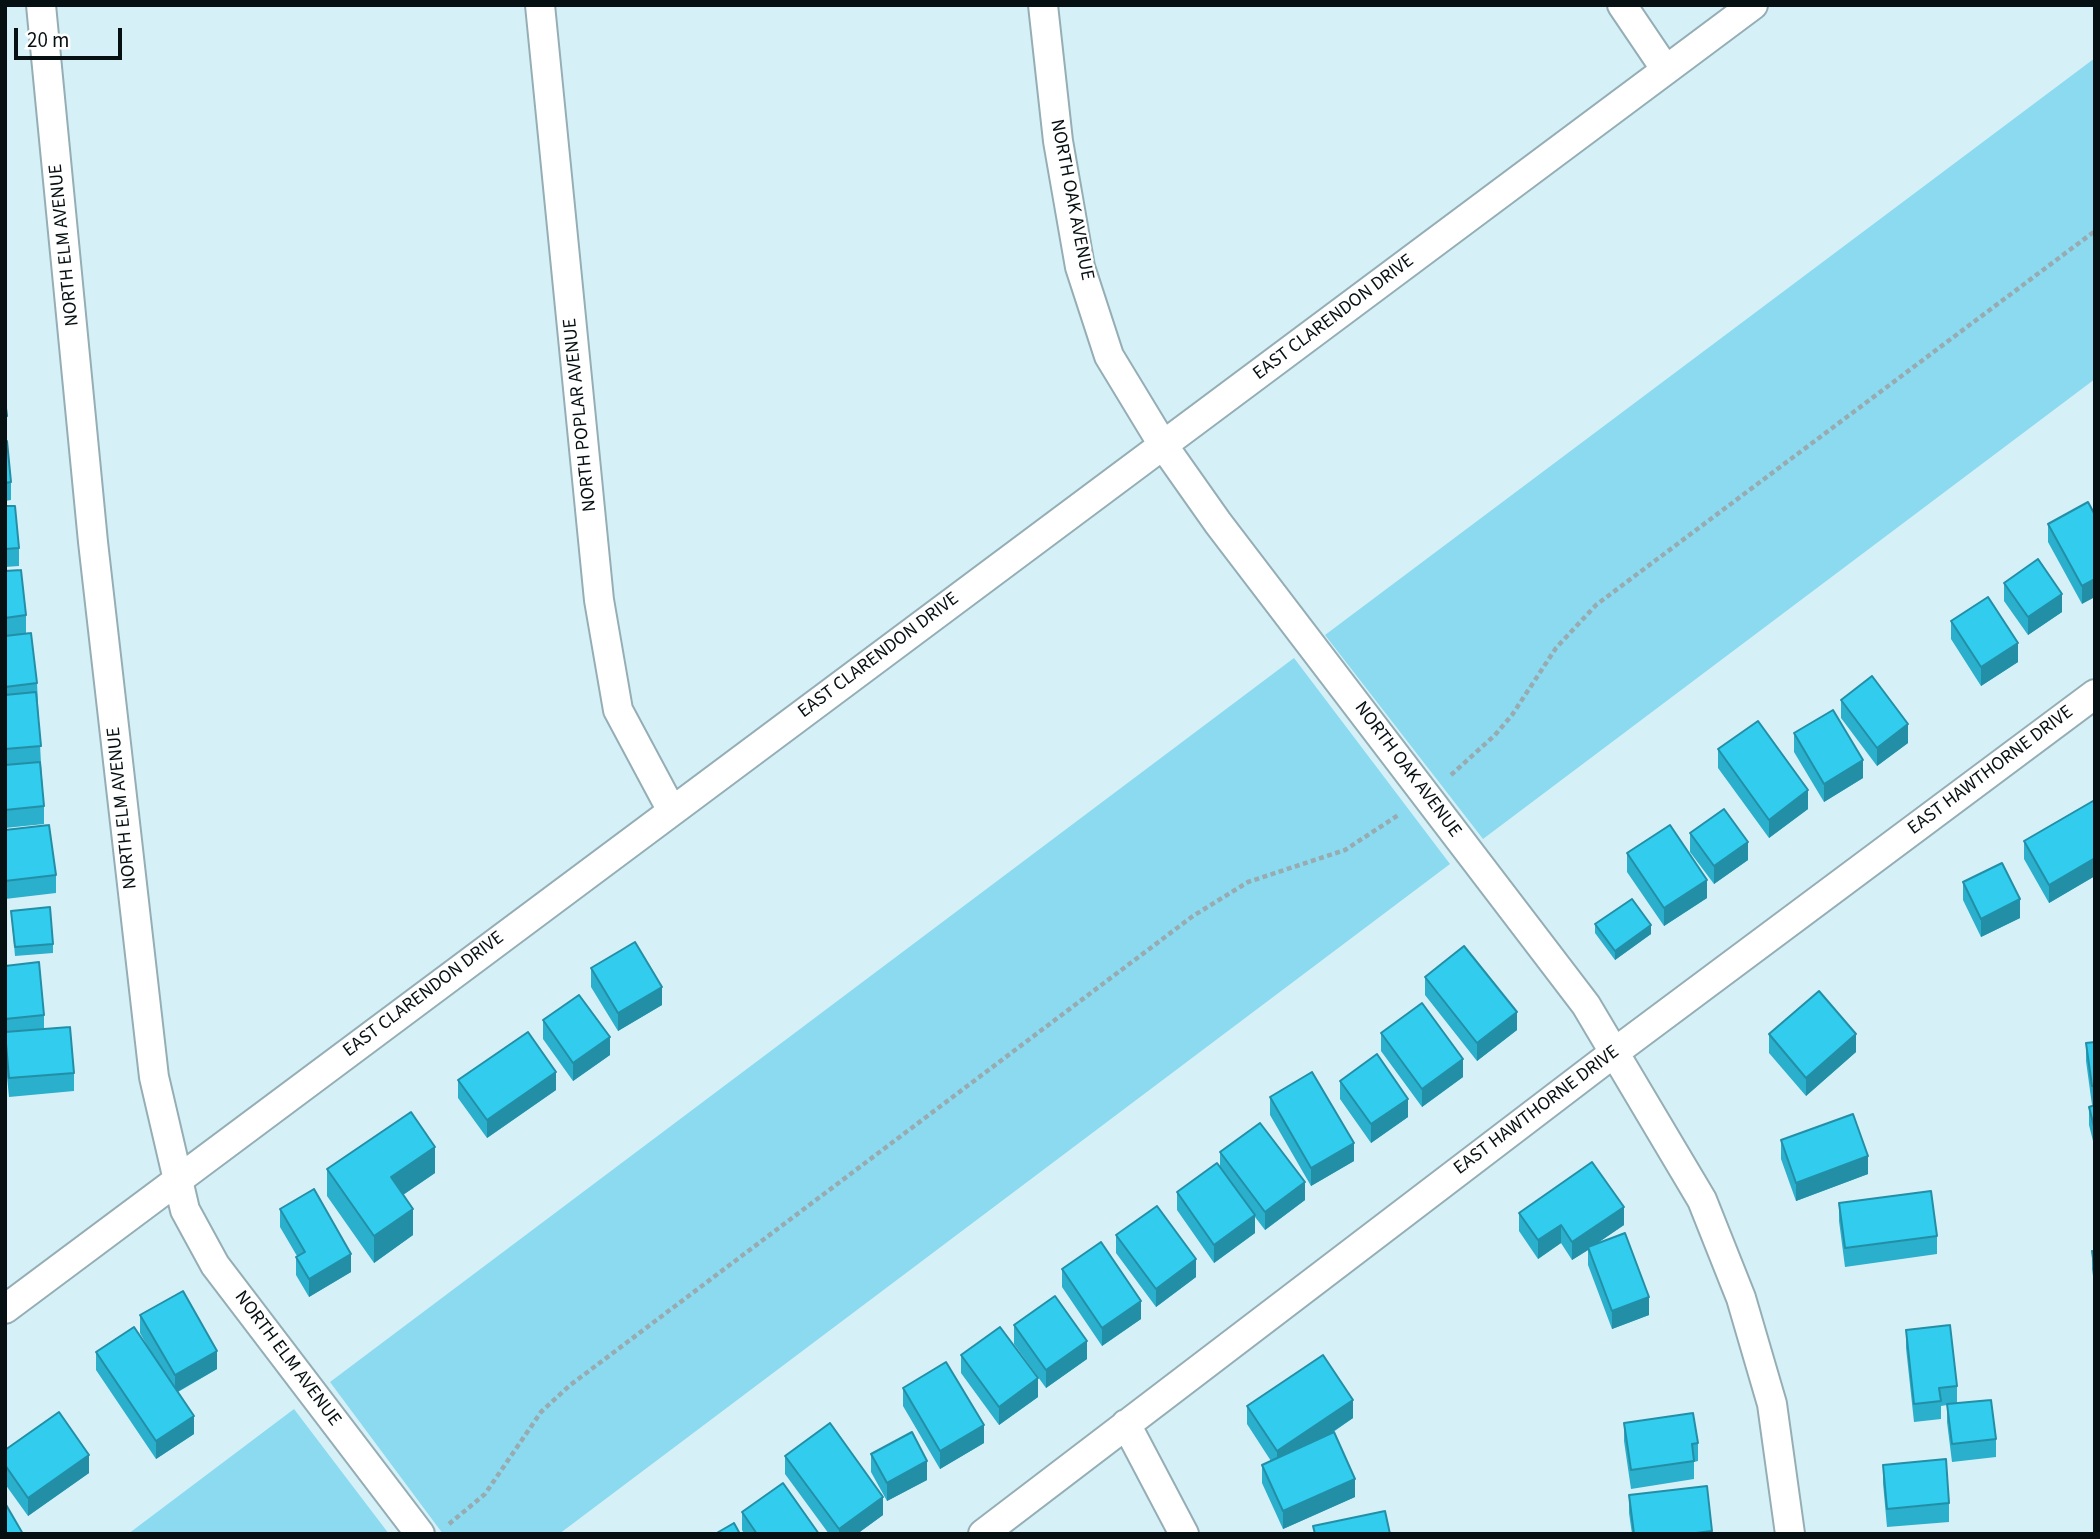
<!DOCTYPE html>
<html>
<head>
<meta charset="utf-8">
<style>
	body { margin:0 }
	#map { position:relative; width:2100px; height:1539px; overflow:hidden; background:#d6f0f7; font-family:"Source Sans 3",sans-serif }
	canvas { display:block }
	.frame { position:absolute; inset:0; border:7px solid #060f11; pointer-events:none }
	.scale { position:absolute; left:14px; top:28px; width:108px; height:32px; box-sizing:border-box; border:4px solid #060f11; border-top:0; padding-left:9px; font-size:21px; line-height:24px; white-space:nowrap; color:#060f11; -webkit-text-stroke:5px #fff; paint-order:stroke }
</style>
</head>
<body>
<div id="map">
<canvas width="2100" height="1539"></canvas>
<div class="frame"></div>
<div class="scale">20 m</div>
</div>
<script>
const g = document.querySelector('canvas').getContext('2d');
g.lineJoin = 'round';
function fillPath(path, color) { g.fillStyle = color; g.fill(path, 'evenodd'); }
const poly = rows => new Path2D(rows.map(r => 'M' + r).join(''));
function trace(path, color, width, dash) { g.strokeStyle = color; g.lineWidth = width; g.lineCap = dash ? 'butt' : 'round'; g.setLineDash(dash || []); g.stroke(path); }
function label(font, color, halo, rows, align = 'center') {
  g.font = font + ' "Source Sans 3",sans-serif'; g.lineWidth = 5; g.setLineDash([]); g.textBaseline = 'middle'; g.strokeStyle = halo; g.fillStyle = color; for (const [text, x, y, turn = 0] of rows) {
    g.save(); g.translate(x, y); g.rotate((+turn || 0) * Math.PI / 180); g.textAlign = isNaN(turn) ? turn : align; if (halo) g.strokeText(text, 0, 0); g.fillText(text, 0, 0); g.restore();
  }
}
fillPath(poly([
	[2095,58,2095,379,1483,839,1325,635],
	[1294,658,1450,864,559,1534,443,1534,330,1382],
	[294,1409,389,1534,128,1534]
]), '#8bdaef');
const street = poly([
	[41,5,93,542,154,1077,185,1210,215,1265,420,1534],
	[540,5,599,600,618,710,672,811],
	[1043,5,1058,141,1080,267,1109,356,1163,445,1218,523,1586,1005,1702,1200,1741,1298,1772,1404,1790,1534],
	[1622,5,1666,70],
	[5,1309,1753,5],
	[1126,1424,1184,1534],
	[983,1534,1615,1052,2095,694]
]);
trace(street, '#95aeb5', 32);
trace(poly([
	[1451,775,1495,735,1512,715,1556,648,1596,605,2095,231],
	[449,1524,485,1494,541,1412,569,1386,1193,916,1248,882,1345,850,1400,814]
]), '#97abb1', 4.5, [5, 3.5]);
trace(street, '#fff', 28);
fillPath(poly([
	[5,400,7,416,7,434,5,434],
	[5,441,11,482,11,500,5,501],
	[2088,502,2082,604,2048,542,2048,524],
	[5,506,19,548,19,566,5,567],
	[5,571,26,615,26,634,5,636],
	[2004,583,2062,612,2028,635,2004,601],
	[1951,621,2018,662,1981,686,1951,639],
	[5,636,37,683,41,764,44,806,44,824,5,828],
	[1841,700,1908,743,1877,766,1841,718],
	[1794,733,1863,778,1824,802,1794,752],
	[1718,749,1808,809,1769,838,1718,768],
	[2095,804,2095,876,2049,903,2024,859,2024,841],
	[5,830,56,875,56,893,5,899],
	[1690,833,1748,860,1714,884,1690,852],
	[1627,853,1707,898,1664,926,1627,872],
	[1963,882,2020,918,1981,937,1963,900],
	[11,911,53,944,53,953,15,956],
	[1595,924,1651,934,1615,960,1595,933],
	[5,966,44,1015,44,1029,74,1073,74,1091,9,1097,5,1056],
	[591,968,662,1005,618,1031,591,987],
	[1425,977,1517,1030,1477,1061,1425,995],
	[543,1020,610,1055,573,1081,543,1039],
	[1381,1033,1463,1077,1422,1107,1381,1051],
	[1769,1034,1856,1052,1806,1096,1769,1053],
	[2095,1042,2095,1104,2092,1105,2086,1061,2086,1043],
	[458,1080,556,1090,487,1138,458,1098],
	[1340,1081,1408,1117,1371,1143,1340,1099],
	[1270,1097,1354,1161,1311,1186,1270,1115],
	[2095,1105,2095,1149,2089,1125,2089,1107],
	[1781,1140,1868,1174,1796,1201,1781,1159],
	[1220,1152,1305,1200,1265,1230,1255,1217,1255,1233,1214,1263,1177,1210,1177,1192,1220,1167],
	[327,1169,435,1173,403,1195,413,1235,374,1263,327,1196],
	[1839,1203,1937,1236,1937,1254,1845,1267,1839,1221],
	[280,1209,351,1272,309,1297,296,1275,296,1257,297,1256,280,1227],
	[1519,1213,1624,1225,1597,1243,1649,1315,1612,1329,1588,1265,1588,1250,1572,1260,1561,1243,1538,1259,1519,1231],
	[1116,1235,1196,1277,1156,1307,1116,1253],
	[2092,1251,2095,1251,2095,1290,2092,1269],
	[1062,1269,1141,1319,1102,1346,1062,1287],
	[140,1315,217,1369,178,1392,194,1434,156,1459,96,1370,96,1352,153,1356,140,1333],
	[1014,1325,1087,1359,1046,1388,1014,1344],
	[1906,1330,1957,1386,1957,1403,1996,1439,1996,1457,1952,1462,1947,1422,1947,1405,1941,1406,1941,1419,1914,1422,1906,1348],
	[961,1355,1038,1397,999,1425,961,1373],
	[903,1388,984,1443,940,1469,903,1406],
	[1247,1406,1353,1418,1329,1435,1355,1497,1283,1529,1262,1483,1262,1465,1271,1461,1247,1424],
	[1624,1423,1698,1443,1698,1461,1694,1462,1694,1479,1631,1489,1624,1441],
	[5,1450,89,1473,28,1516,5,1484],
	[871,1454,927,1480,887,1501,871,1472],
	[785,1456,883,1515,857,1534,829,1534,785,1474],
	[1883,1465,1949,1503,1949,1522,1887,1527,1883,1483],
	[1707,1486,1712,1534,1632,1534,1629,1513,1629,1495],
	[742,1512,819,1534,744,1534,742,1530]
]), '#2aafcd');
fillPath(poly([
	[2095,579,2095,597,2082,604,2082,586],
	[2062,594,2062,612,2028,635,2028,617],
	[2018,643,2018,662,1981,686,1981,667],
	[1908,724,1908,743,1877,766,1877,748],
	[1863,760,1863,778,1824,802,1824,784],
	[1808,790,1808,809,1769,838,1769,820],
	[1748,842,1748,860,1714,884,1714,866],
	[2095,858,2095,876,2049,903,2049,885],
	[1707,880,1707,898,1664,926,1664,908],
	[2020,899,2020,918,1981,937,1981,919],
	[1651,925,1651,934,1615,960,1615,951],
	[662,987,662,1005,618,1031,618,1013],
	[1517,1012,1517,1030,1477,1061,1477,1043],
	[1856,1034,1856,1052,1806,1096,1806,1078],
	[610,1037,610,1055,573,1081,573,1063],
	[1463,1059,1463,1077,1422,1107,1422,1089],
	[556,1072,556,1090,487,1138,487,1120],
	[1408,1099,1408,1117,1371,1143,1371,1124],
	[1354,1143,1354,1161,1311,1186,1311,1168],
	[435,1147,435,1173,391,1203,391,1177],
	[1868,1156,1868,1174,1796,1201,1796,1183],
	[1305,1182,1305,1200,1265,1230,1265,1212],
	[1624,1207,1624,1225,1589,1249,1588,1247,1588,1250,1572,1260,1572,1242],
	[413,1209,413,1235,374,1263,374,1236],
	[1255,1215,1255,1233,1214,1263,1214,1245],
	[1561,1225,1561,1243,1538,1259,1538,1240],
	[351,1254,351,1272,309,1297,309,1279],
	[1196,1259,1196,1277,1156,1307,1156,1289],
	[1649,1297,1649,1315,1612,1329,1612,1311],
	[1141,1301,1141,1319,1102,1346,1102,1328],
	[1087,1341,1087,1359,1046,1388,1046,1370],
	[217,1351,217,1369,175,1393,175,1375],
	[1038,1378,1038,1397,999,1425,999,1407],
	[1353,1400,1353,1418,1277,1469,1277,1451],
	[194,1416,194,1434,156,1459,156,1441],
	[984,1425,984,1443,940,1469,940,1451],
	[89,1455,89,1473,28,1516,28,1498],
	[927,1461,927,1480,887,1501,887,1483],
	[1355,1479,1355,1497,1283,1529,1283,1511],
	[883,1497,883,1515,857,1534,839,1534,839,1529]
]), '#228fa7');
const building = poly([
	[5,400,7,416,5,416,5,400],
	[5,441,7,441,11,482,5,483,5,441],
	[2088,502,2095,515,2095,579,2082,586,2048,524,2088,502],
	[5,506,15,506,19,548,5,549,5,506],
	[2038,559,2062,594,2028,617,2004,583,2038,559],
	[21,570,26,615,5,618,5,571,21,570],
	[1988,597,2018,643,1981,667,1951,621,1988,597],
	[31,633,37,683,5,687,5,636,31,633],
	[1872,676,1908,724,1877,748,1841,700,1872,676],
	[36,692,41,746,5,749,5,695,36,692],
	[1833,710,1863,760,1824,784,1794,733,1833,710],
	[1758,721,1808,790,1769,820,1718,749,1758,721],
	[40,762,44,806,5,810,5,765,40,762],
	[2093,801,2095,804,2095,858,2049,885,2024,841,2093,801],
	[1724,809,1748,842,1714,866,1690,833,1724,809],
	[49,825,56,875,5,881,5,830,49,825],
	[1670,825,1707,880,1664,908,1627,853,1670,825],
	[2002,863,2020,899,1981,919,1963,882,2002,863],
	[1632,899,1651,925,1615,951,1595,924,1632,899],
	[50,907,53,944,15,947,11,911,50,907],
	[635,942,662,987,618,1013,591,968,635,942],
	[1464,946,1517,1012,1477,1043,1425,977,1464,946],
	[39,962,44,1015,5,1019,5,966,39,962],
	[1819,991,1856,1034,1806,1078,1769,1034,1819,991],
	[579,995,610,1037,573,1063,543,1020,579,995],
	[1422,1003,1463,1059,1422,1089,1381,1033,1422,1003],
	[70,1027,74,1073,9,1078,5,1032,70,1027],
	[528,1032,556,1072,487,1120,458,1080,528,1032],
	[2095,1042,2095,1086,2092,1086,2086,1043,2095,1042],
	[1377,1054,1408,1099,1371,1124,1340,1081,1377,1054],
	[1312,1072,1354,1143,1311,1168,1270,1097,1312,1072],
	[2095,1105,2095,1131,2089,1107,2095,1105],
	[411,1112,435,1147,391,1177,413,1209,374,1236,327,1169,411,1112],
	[1853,1114,1868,1156,1796,1183,1781,1140,1853,1114],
	[1260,1123,1305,1182,1265,1212,1220,1152,1260,1123],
	[1592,1162,1624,1207,1572,1242,1561,1225,1538,1240,1519,1213,1592,1162],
	[1217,1163,1255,1215,1214,1245,1177,1192,1217,1163],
	[314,1189,351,1254,309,1279,296,1257,305,1252,280,1209,314,1189],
	[1931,1191,1937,1236,1845,1248,1839,1203,1931,1191],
	[1157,1206,1196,1259,1156,1289,1116,1235,1157,1206],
	[1625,1233,1649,1297,1612,1311,1588,1247,1625,1233],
	[1101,1242,1141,1301,1102,1328,1062,1269,1101,1242],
	[2092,1251,2095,1251,2095,1272,2092,1251],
	[183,1291,217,1351,175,1375,140,1315,183,1291],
	[1055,1296,1087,1341,1046,1370,1014,1325,1055,1296],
	[1950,1325,1957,1386,1939,1388,1941,1401,1914,1404,1906,1330,1950,1325],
	[134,1327,194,1416,156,1441,96,1352,134,1327],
	[1000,1327,1038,1378,999,1407,961,1355,1000,1327],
	[1323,1355,1353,1400,1277,1451,1247,1406,1323,1355],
	[946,1362,984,1425,940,1451,903,1388,946,1362],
	[1991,1400,1996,1439,1952,1444,1947,1404,1991,1400],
	[59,1412,89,1455,28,1498,5,1465,5,1450,59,1412],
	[1693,1413,1698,1443,1692,1444,1694,1461,1631,1470,1624,1423,1693,1413],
	[830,1423,883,1497,839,1529,785,1456,830,1423],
	[912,1432,927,1461,887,1483,871,1454,912,1432],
	[1334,1432,1355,1479,1283,1511,1262,1465,1334,1432],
	[1946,1459,1949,1503,1887,1509,1883,1465,1946,1459],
	[783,1483,819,1534,757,1534,742,1512,783,1483],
	[1707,1486,1712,1531,1688,1534,1634,1534,1629,1495,1707,1486],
	[5,1503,23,1534,5,1534,5,1503],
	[1385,1511,1390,1534,1315,1534,1313,1526,1385,1511],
	[734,1523,740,1534,715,1534,734,1523]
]);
fillPath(building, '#31ccee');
trace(building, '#228fa7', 2);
label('19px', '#060f11', '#fff', [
	["NORTH OAK AVENUE",1071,200,79],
	["NORTH ELM AVENUE",65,245,-96],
	["EAST CLARENDON DRIVE",1334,318,-37],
	["NORTH POPLAR AVENUE",581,415,-96],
	["EAST CLARENDON DRIVE",879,656,-37],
	["NORTH OAK AVENUE",1407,770,53],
	["EAST HAWTHORNE DRIVE",1991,771,-37],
	["NORTH ELM AVENUE",123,808,-96],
	["EAST CLARENDON DRIVE",424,995,-37],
	["EAST HAWTHORNE DRIVE",1537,1111,-37],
	["NORTH ELM AVENUE",287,1359,53]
]);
</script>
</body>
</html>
